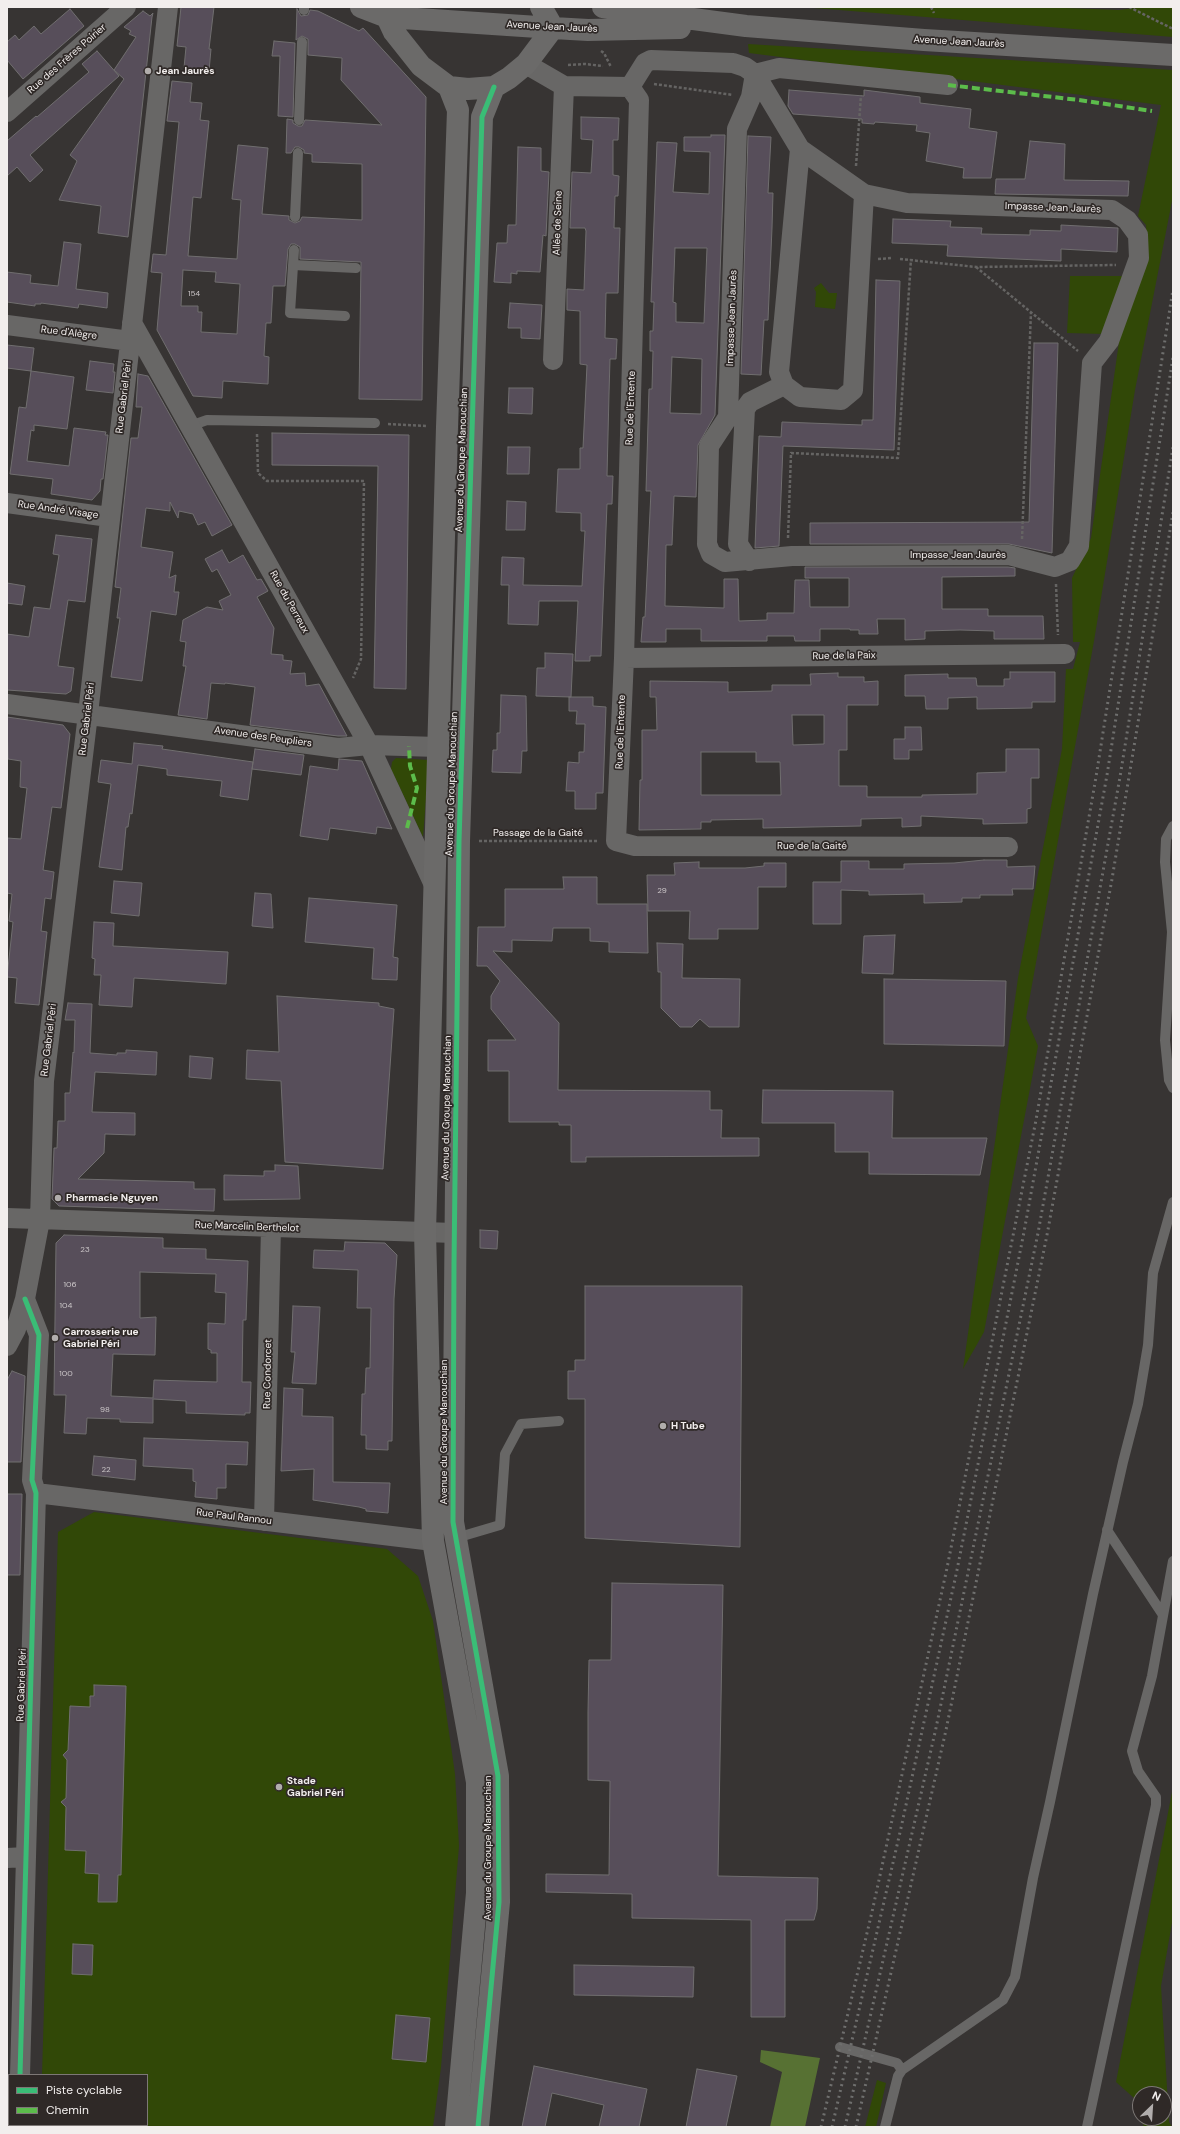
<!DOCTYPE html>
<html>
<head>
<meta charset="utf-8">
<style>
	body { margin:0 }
	#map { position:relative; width:1180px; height:2134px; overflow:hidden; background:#373433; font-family:"DM Sans",sans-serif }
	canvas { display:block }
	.frame { position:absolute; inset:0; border:8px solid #f2eeed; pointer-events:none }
	.legend { position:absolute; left:8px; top:2074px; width:140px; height:52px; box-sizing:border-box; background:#2f2927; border:1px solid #7d7876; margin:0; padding:5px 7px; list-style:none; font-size:12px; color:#f2eeed }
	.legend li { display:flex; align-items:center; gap:8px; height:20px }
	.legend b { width:20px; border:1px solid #7d7876 }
	.north { position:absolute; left:1132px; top:2086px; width:40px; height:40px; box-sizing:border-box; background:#2f2927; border:1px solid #7d7876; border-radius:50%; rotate:25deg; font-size:11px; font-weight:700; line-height:16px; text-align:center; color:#f2eeed }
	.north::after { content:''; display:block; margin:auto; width:14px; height:18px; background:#b1adac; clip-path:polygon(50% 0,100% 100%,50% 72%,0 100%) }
</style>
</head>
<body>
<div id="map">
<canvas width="1180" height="2134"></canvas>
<div class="frame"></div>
<ul class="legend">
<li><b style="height:5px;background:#3abd76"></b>Piste cyclable</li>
<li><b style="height:5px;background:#5cbc4b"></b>Chemin</li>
</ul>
<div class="north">N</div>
</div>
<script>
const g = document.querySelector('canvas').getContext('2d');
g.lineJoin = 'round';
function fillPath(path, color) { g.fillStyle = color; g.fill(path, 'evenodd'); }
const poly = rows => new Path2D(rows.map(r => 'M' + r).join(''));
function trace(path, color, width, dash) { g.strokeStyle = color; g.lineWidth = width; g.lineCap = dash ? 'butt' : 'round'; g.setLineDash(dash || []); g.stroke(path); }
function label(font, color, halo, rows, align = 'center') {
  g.font = font + ' "DM Sans",sans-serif'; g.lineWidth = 3.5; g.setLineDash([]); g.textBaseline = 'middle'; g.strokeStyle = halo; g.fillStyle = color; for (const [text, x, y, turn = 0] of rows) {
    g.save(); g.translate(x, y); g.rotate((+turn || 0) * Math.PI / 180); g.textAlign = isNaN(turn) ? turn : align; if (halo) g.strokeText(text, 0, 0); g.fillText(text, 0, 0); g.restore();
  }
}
fillPath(poly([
	[802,7,1039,7,1119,10,1142,7,1173,7,1173,37],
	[748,44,1173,70,1173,196,1135,390,1094,641,1026,1018,1038,1046,984,1332,963,1369,1018,978,1062,749,1066,669,1073,669,1080,642,1073,642,1072,578,1091,538,1119,342,1147,245,1146,225,1138,216,1161,105,749,53],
	[1070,276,1125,276,1105,334,1067,333],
	[821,283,829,293,837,293,835,309,815,307,816,292,814,288],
	[396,758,429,760,423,837,391,769,392,762],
	[94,1512,387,1549,418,1576,433,1621,455,1774,459,1846,441,2067,433,2127,40,2127,40,2125,147,2125,147,2075,42,2075,58,1532],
	[1173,1787,1173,1917,1161,1986,1169,2122,1172,2127,1144,2127,1141,2118,1164,2118,1164,2094,1140,2094,1140,2116,1134,2098,1116,2082],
	[877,2080,886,2083,876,2127,865,2127]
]), '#314807');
fillPath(poly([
	[761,2050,820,2058,805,2127,770,2127,782,2072,760,2062]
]), '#577133');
const building = poly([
	[181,7,214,7,209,49,211,49,209,71,184,68,186,47,177,46,181,7],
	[70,9,84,26,23,79,7,60,7,42,15,35,19,40,34,26,41,34,70,9],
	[297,9,301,16,308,15,310,10,318,11,359,31,363,28,426,97,422,400,359,399,361,262,300,259,300,247,295,244,291,244,288,249,285,286,273,286,271,323,266,323,264,356,269,357,268,384,223,381,222,398,193,396,157,330,162,273,151,272,153,254,166,255,179,122,167,121,172,81,192,83,190,102,202,103,200,120,209,121,201,198,193,197,188,256,237,259,241,200,232,199,238,145,268,148,262,214,289,216,289,220,295,223,300,221,302,217,362,220,362,164,312,162,312,154,304,153,304,150,299,147,295,147,291,153,286,153,287,119,293,120,293,123,298,126,302,126,305,120,382,125,341,80,342,58,308,55,308,39,302,36,296,40,297,9],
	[183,270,216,272,215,282,240,284,237,334,201,332,202,312,198,312,198,306,181,306,183,270],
	[143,11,150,16,153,13,152,17,128,237,98,233,101,206,59,200,77,161,70,155,124,79,114,70,136,37,129,34,131,31,124,27,143,11],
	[274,41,295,43,293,117,278,116,280,56,272,56,274,41],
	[97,51,119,76,30,155,43,170,30,182,17,167,7,176,7,141,36,116,37,117,89,72,82,64,97,51],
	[789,90,864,96,864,90,920,97,920,103,971,109,969,128,997,132,991,178,963,178,964,168,926,161,930,133,916,131,917,125,875,122,874,124,862,123,862,119,793,114,788,106,789,90],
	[581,117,619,118,618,140,613,140,613,175,619,176,618,196,615,196,614,228,620,228,618,293,606,293,605,338,617,339,616,359,610,359,609,394,607,476,613,476,612,504,607,504,601,656,590,656,590,661,575,661,578,601,539,601,538,625,508,624,509,585,501,585,502,557,524,558,523,585,582,586,585,531,581,531,581,513,556,512,558,469,580,469,580,448,583,448,587,365,580,364,580,311,567,310,567,289,584,290,586,231,585,228,570,228,572,172,591,173,593,140,581,139,581,117],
	[711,135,725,135,715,415,698,445,696,497,674,496,672,545,666,545,665,606,724,608,724,579,738,579,739,621,767,620,767,613,794,613,795,580,809,580,810,607,849,607,849,578,805,578,805,567,1008,567,1015,568,1015,576,942,577,942,609,988,609,988,616,1043,616,1044,639,994,639,994,631,960,630,925,631,925,639,905,640,905,619,877,619,878,634,859,634,859,630,850,630,850,629,820,629,820,641,795,641,794,636,767,636,767,641,701,641,701,629,666,629,666,642,641,642,643,617,645,617,651,491,646,491,649,389,652,389,653,351,650,351,650,331,653,331,654,302,651,302,657,142,677,143,673,192,709,194,710,152,684,151,684,137,711,137,711,135],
	[675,248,707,248,704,323,676,322,676,303,673,302,675,248],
	[672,357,702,359,701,414,670,413,672,357],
	[748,136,771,137,768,193,773,193,772,228,768,320,764,320,761,375,741,374,748,136],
	[1030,141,1065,144,1064,180,1129,181,1128,196,995,194,996,179,1025,179,1030,141],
	[518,147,541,148,541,171,549,172,546,236,543,235,540,272,517,271,517,274,511,273,511,283,494,282,497,243,507,243,508,225,516,225,518,147],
	[893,219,951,221,950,227,982,228,981,234,1030,235,1030,230,1061,231,1061,225,1118,228,1117,252,1061,249,1061,261,947,256,948,245,892,243,893,219],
	[64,242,81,244,76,289,108,293,107,308,79,304,78,308,41,303,41,304,35,304,35,306,7,302,7,272,31,275,30,283,58,286,64,242],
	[876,280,900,281,894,450,783,446,779,546,755,548,759,436,781,437,782,422,862,425,862,420,873,420,876,280],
	[510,303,542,305,540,339,521,338,521,328,508,328,510,303],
	[1034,343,1058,343,1052,553,1009,544,810,544,810,523,1029,522,1034,343],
	[7,345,34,348,31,371,7,368,7,345],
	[90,361,114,364,113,372,115,372,113,393,86,390,90,361],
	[31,371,74,377,67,429,34,425,34,431,31,430,27,461,69,466,74,428,106,432,105,435,108,435,103,479,101,479,100,491,92,500,51,494,53,479,10,474,19,407,26,408,31,371],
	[138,374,148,376,232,525,212,536,205,522,198,525,193,514,179,511,178,518,170,502,170,511,146,508,141,547,173,552,169,578,176,575,174,592,179,592,176,615,151,611,142,681,111,677,120,618,117,618,121,588,115,587,131,438,138,438,142,407,136,407,138,374],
	[509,388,533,388,532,414,508,413,509,388],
	[272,433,409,435,406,689,374,688,378,466,272,465,272,433],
	[508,447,530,447,529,474,507,474,508,447],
	[507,501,526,502,525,530,506,530,507,501],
	[56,535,92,539,85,602,68,600,58,666,74,668,71,691,66,694,7,690,7,634,29,637,34,607,50,609,59,555,53,554,56,535],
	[222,550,229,563,243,555,257,580,261,579,268,591,257,597,274,628,271,654,283,655,283,660,292,661,290,674,305,673,306,686,319,684,347,736,338,736,250,725,255,687,225,683,225,684,211,683,207,719,178,715,186,666,183,666,186,642,180,641,183,620,207,607,223,610,219,601,231,595,217,569,212,572,205,559,222,550],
	[7,583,25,586,22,605,7,603,7,583],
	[545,653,573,654,571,697,536,696,537,668,545,668,545,653],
	[1010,672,1055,672,1055,702,1032,702,1032,708,977,709,977,697,948,698,948,709,926,709,925,696,905,696,905,675,948,674,948,678,976,678,977,686,1004,686,1004,679,1010,679,1010,672],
	[838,673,838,677,864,677,864,682,878,681,878,705,847,705,847,750,839,750,839,786,867,786,867,797,922,797,922,795,977,794,977,773,1006,772,1006,749,1039,749,1039,778,1031,778,1031,808,1027,809,1027,823,983,824,983,819,921,816,921,826,902,827,902,818,861,819,861,826,763,828,763,819,711,820,711,822,701,822,701,829,639,830,640,780,642,780,642,730,657,730,656,697,650,697,650,681,728,682,728,692,772,691,772,685,811,685,810,674,838,673],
	[792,715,824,715,824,744,793,745,792,715],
	[701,752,756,752,756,762,780,762,781,795,701,795,701,752],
	[501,695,526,696,527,751,522,751,521,773,492,772,493,750,497,750,497,733,500,733,501,695],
	[569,697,593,697,593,706,606,707,603,793,596,793,596,809,575,809,575,791,566,791,568,762,579,763,579,752,584,752,585,724,576,724,577,711,569,711,569,697],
	[7,717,63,725,70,734,61,808,52,807,43,870,54,872,51,899,45,898,41,931,47,932,39,1005,15,1003,17,978,7,977,13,922,9,921,12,894,7,893,7,838,21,839,27,788,20,787,21,761,8,759,7,717],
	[905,727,921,727,922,750,909,750,909,759,894,759,894,739,905,739,905,727],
	[134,743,163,746,162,749,253,762,248,800,220,796,222,781,167,775,167,769,138,765,132,814,130,813,128,827,126,827,122,870,99,867,111,784,98,782,101,760,132,764,134,743],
	[255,749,304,755,301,775,252,769,255,749],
	[339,759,362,761,392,829,377,827,376,834,330,828,328,840,300,836,310,766,338,770,339,759],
	[984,860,1007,860,1007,867,1035,866,1033,889,1012,889,1013,895,980,895,980,898,962,898,962,902,924,903,924,894,869,895,869,891,841,890,841,924,813,924,813,882,841,882,841,861,869,861,869,869,904,869,904,864,954,863,984,860],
	[699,862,699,868,745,868,764,866,764,863,786,863,786,887,758,887,758,929,718,929,718,939,689,939,690,911,648,911,647,875,675,875,674,863,699,862],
	[563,877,597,877,597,904,647,904,648,953,609,952,609,942,590,941,590,928,553,928,552,941,512,940,512,952,493,951,559,1023,558,1090,710,1091,710,1110,722,1110,721,1138,759,1138,759,1156,586,1157,586,1162,571,1162,571,1125,559,1125,559,1122,509,1122,509,1071,488,1071,488,1040,516,1040,491,1009,491,996,500,981,487,966,477,966,478,927,505,927,505,889,564,889,563,877],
	[114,881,142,883,139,916,111,913,114,881],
	[255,893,271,894,273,928,252,926,255,893],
	[309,898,397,905,393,957,398,958,397,980,372,979,374,948,305,942,309,898],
	[94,922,114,923,113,946,228,952,226,984,134,978,132,1007,99,1005,101,975,94,975,95,959,92,958,94,922],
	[895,935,893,974,862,973,864,936,895,935],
	[657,943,683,944,682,978,740,979,739,1027,709,1027,700,1019,692,1027,680,1027,661,1008,661,972,658,972,657,943],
	[884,979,1006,981,1004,1046,884,1044,884,979],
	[277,996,379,1003,379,1006,394,1009,383,1169,285,1162,281,1081,246,1079,247,1050,279,1052,277,996],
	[68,1003,92,1004,90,1053,117,1055,117,1053,126,1053,126,1050,157,1052,156,1075,95,1072,92,1112,135,1113,135,1135,105,1134,104,1153,78,1179,194,1182,194,1189,215,1189,214,1211,59,1206,52,1199,54,1148,57,1148,58,1121,65,1121,65,1093,70,1093,73,1052,74,1053,75,1020,65,1020,68,1003],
	[190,1056,213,1058,211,1079,189,1077,190,1056],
	[763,1090,893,1091,892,1138,987,1138,980,1175,869,1174,869,1152,835,1152,835,1123,762,1123,763,1090],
	[275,1165,298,1166,300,1199,224,1200,224,1175,264,1176,264,1171,275,1171,275,1165],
	[480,1230,498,1231,497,1249,480,1248,480,1230],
	[64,1235,163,1238,163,1248,206,1249,206,1259,248,1261,246,1320,243,1320,242,1382,251,1382,250,1413,245,1413,245,1415,186,1413,186,1401,153,1399,153,1423,120,1422,120,1419,87,1418,86,1434,64,1433,66,1395,54,1395,56,1243,64,1235],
	[140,1272,216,1274,215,1292,226,1293,225,1324,208,1323,208,1349,211,1350,211,1353,217,1353,217,1382,154,1380,153,1398,111,1396,113,1354,155,1355,156,1317,140,1318,140,1272],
	[345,1242,385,1243,397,1255,394,1299,392,1441,388,1441,388,1450,366,1449,366,1435,361,1435,362,1394,365,1394,366,1368,370,1368,371,1308,357,1308,358,1270,313,1268,314,1250,344,1251,345,1242],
	[585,1286,742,1286,740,1547,585,1538,585,1399,568,1399,568,1371,575,1371,575,1360,585,1360,585,1286],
	[293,1306,320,1307,316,1384,292,1383,295,1352,291,1352,293,1306],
	[12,1371,25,1376,21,1462,7,1462,7,1380,12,1371],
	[284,1388,303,1389,302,1416,333,1417,333,1482,390,1483,388,1513,366,1511,366,1509,359,1507,313,1500,314,1469,281,1471,284,1388],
	[144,1438,248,1442,247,1465,226,1464,226,1488,217,1488,217,1499,195,1497,196,1482,193,1481,193,1469,143,1466,144,1438],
	[94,1456,136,1460,135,1480,92,1475,94,1456],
	[7,1494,22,1494,20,1575,7,1575,7,1494],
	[612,1583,723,1585,718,1876,818,1878,817,1909,814,1920,785,1920,785,2017,751,2017,751,1920,632,1918,632,1894,546,1892,546,1874,609,1875,610,1781,588,1780,588,1712,589,1660,611,1660,612,1583],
	[94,1685,126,1686,121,1875,118,1875,117,1902,98,1902,99,1874,85,1873,86,1851,65,1850,66,1807,61,1802,66,1798,67,1760,63,1755,68,1750,70,1706,90,1707,90,1696,94,1696,94,1685],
	[73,1944,93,1945,92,1975,72,1974,73,1944],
	[574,1965,694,1967,693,1997,574,1995,574,1965],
	[396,2015,430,2018,426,2062,392,2059,396,2015],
	[534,2066,647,2089,639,2127,599,2127,604,2105,552,2093,545,2127,522,2127,534,2066],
	[697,2069,737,2076,726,2127,686,2127,697,2069]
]);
fillPath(building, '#574e5a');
trace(building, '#706e6f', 1);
trace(poly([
	[931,7,934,13],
	[1129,7,1173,29],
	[601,51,604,53,611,67],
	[568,65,585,64,603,66],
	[654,84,733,95],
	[856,166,861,95],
	[878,259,892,258],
	[900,259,976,267,1116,265],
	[976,267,1078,351],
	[388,424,428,426],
	[257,434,258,473,267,481,364,481,361,659,353,678],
	[788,538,791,453,898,458,911,259],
	[1022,539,1031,312],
	[1056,584,1058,635],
	[479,841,598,841]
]), '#656463', 2.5, [3, 2]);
trace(poly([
	[304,7,304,10],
	[299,120,302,42],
	[295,217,298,153],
	[294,250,290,313,345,316],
	[293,265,356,268],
	[190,426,207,420,375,423],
	[1173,826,1166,839,1165,862,1172,932,1165,1040,1169,1080,1173,1088],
	[1107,1530,1163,1615],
	[456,1538,500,1525,505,1454,521,1424,559,1421],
	[840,2047,897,2063,902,2070],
	[885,2127,898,2076,902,2070,1003,2000,1015,1977,1033,1878,1050,1802,1093,1594,1123,1462,1138,1404,1148,1345,1153,1273,1173,1202],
	[1087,2127,1156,1805,1156,1797,1138,1771,1132,1751,1152,1676,1173,1561]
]), '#686766', 10);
trace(poly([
	[526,64,564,86,630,87],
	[755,74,779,68,948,85],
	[630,87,645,63,651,60,733,63,745,67,755,74,800,149,864,194,907,203,1112,210,1127,220,1138,235,1139,258,1109,341,1092,363,1079,546,1070,561,1055,567,1009,555,792,556,725,562,711,554,707,544,709,446,728,417,737,129,751,97,755,74],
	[630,87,639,100,624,658,616,841,635,846,1008,847],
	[7,112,126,7],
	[800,149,779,372,784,385,800,397,841,400,853,390,864,194],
	[132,323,369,745,435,887],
	[7,325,130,341],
	[553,360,564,86],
	[7,503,109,517],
	[749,561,738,544,745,409,750,402,784,385],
	[624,658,1065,654],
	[7,704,338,748,369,745,438,747],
	[7,1218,454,1233],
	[7,1346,16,1329,25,1299,40,1220,44,1081,88,714,168,7],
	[36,1493,433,1541],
	[264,1521,271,1227],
	[7,1858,26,1857],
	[20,2075,36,1493,32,1480,39,1335,25,1299],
	[19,2127,19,2125]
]), '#686766', 20);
trace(poly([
	[361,7,387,17,553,28,588,30,680,28],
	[541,7,553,28],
	[603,7,746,26,924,40,1173,55],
	[387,17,394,32,421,66,449,87,458,110,447,427,425,1232,433,1541,477,1782,477,1893,456,2127],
	[449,87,468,89,494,87],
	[478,2127,499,1902,498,1776,453,1522,459,841,482,117,494,87,509,78,526,64,553,28]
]), '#6b6a69', 22);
trace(poly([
	[821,2127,872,1912,947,1568,1036,1120,1096,777,1173,289],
	[832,2127,901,1828,957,1570,1024,1232,1107,775,1173,357],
	[845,2127,936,1728,1038,1233,1120,777,1173,447],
	[856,2127,946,1730,1047,1235,1112,879,1173,512]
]), '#6f6f6e', 3, [2, 4]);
trace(poly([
	[948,85,1079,100,1152,111],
	[407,828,417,788,410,766,409,746]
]), '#5cbc4b', 4, [8, 4]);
trace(poly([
	[20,2075,36,1493,32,1480,39,1335,25,1299],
	[478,2127,499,1902,498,1776,453,1522,454,1263,459,841,482,117,494,87]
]), '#3abd76', 5);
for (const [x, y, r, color] of [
	[148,71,4,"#b1adac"],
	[58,1198,4,"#b1adac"],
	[55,1338,4,"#b1adac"],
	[663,1426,4,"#b1adac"],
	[279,1787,4,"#b1adac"]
]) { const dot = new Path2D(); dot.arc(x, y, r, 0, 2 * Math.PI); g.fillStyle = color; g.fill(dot); trace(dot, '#2f2927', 1.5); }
label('8px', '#cbc6c8', null, [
	["154",194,294],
	["29",662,891],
	["23",85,1250],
	["106",70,1285],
	["104",66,1306],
	["100",66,1374],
	["98",105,1410],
	["22",106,1470]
]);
label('10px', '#f2eeed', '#2f2927', [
	["Avenue Jean Jaurès",552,27,3],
	["Avenue Jean Jaurès",959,42,3],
	["Rue des Frères Poirier",67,59,-41],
	["Impasse Jean Jaurès",1053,208,2],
	["Allée de Seine",558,223,-88],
	["Impasse Jean Jaurès",732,318,-88],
	["Rue d'Alègre",69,333,7],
	["Rue Gabriel Péri",124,397,-83],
	["Rue de l'Entente",631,408,-88],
	["Avenue du Groupe Manouchian",462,460,-88],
	["Rue André Visage",58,510,8],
	["Impasse Jean Jaurès",958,555],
	["Rue du Perreux",289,602,61],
	["Rue de la Paix",844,656,-1],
	["Rue Gabriel Péri",87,719,-83],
	["Rue de l'Entente",621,732,-88],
	["Avenue des Peupliers",263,737,8],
	["Avenue du Groupe Manouchian",452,784,-88],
	["Passage de la Gaité",538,833],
	["Rue de la Gaité",812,846],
	["Rue Gabriel Péri",49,1040,-83],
	["Avenue du Groupe Manouchian",447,1108,-89],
	["Rue Marcelin Berthelot",247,1227,2],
	["Rue Condorcet",268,1374,-89],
	["Avenue du Groupe Manouchian",444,1432,-90],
	["Rue Paul Rannou",234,1517,7],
	["Rue Gabriel Péri",22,1685,-88],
	["Avenue du Groupe Manouchian",488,1848,-90]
]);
label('bold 10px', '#f2eeed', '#2f2927', [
	["Jean Jaurès",156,71],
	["Pharmacie Nguyen",66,1198],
	["Carrosserie rue",63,1332],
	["Gabriel Péri",63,1344],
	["H Tube",671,1426],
	["Stade",287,1781],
	["Gabriel Péri",287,1793]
], 'left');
</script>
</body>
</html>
